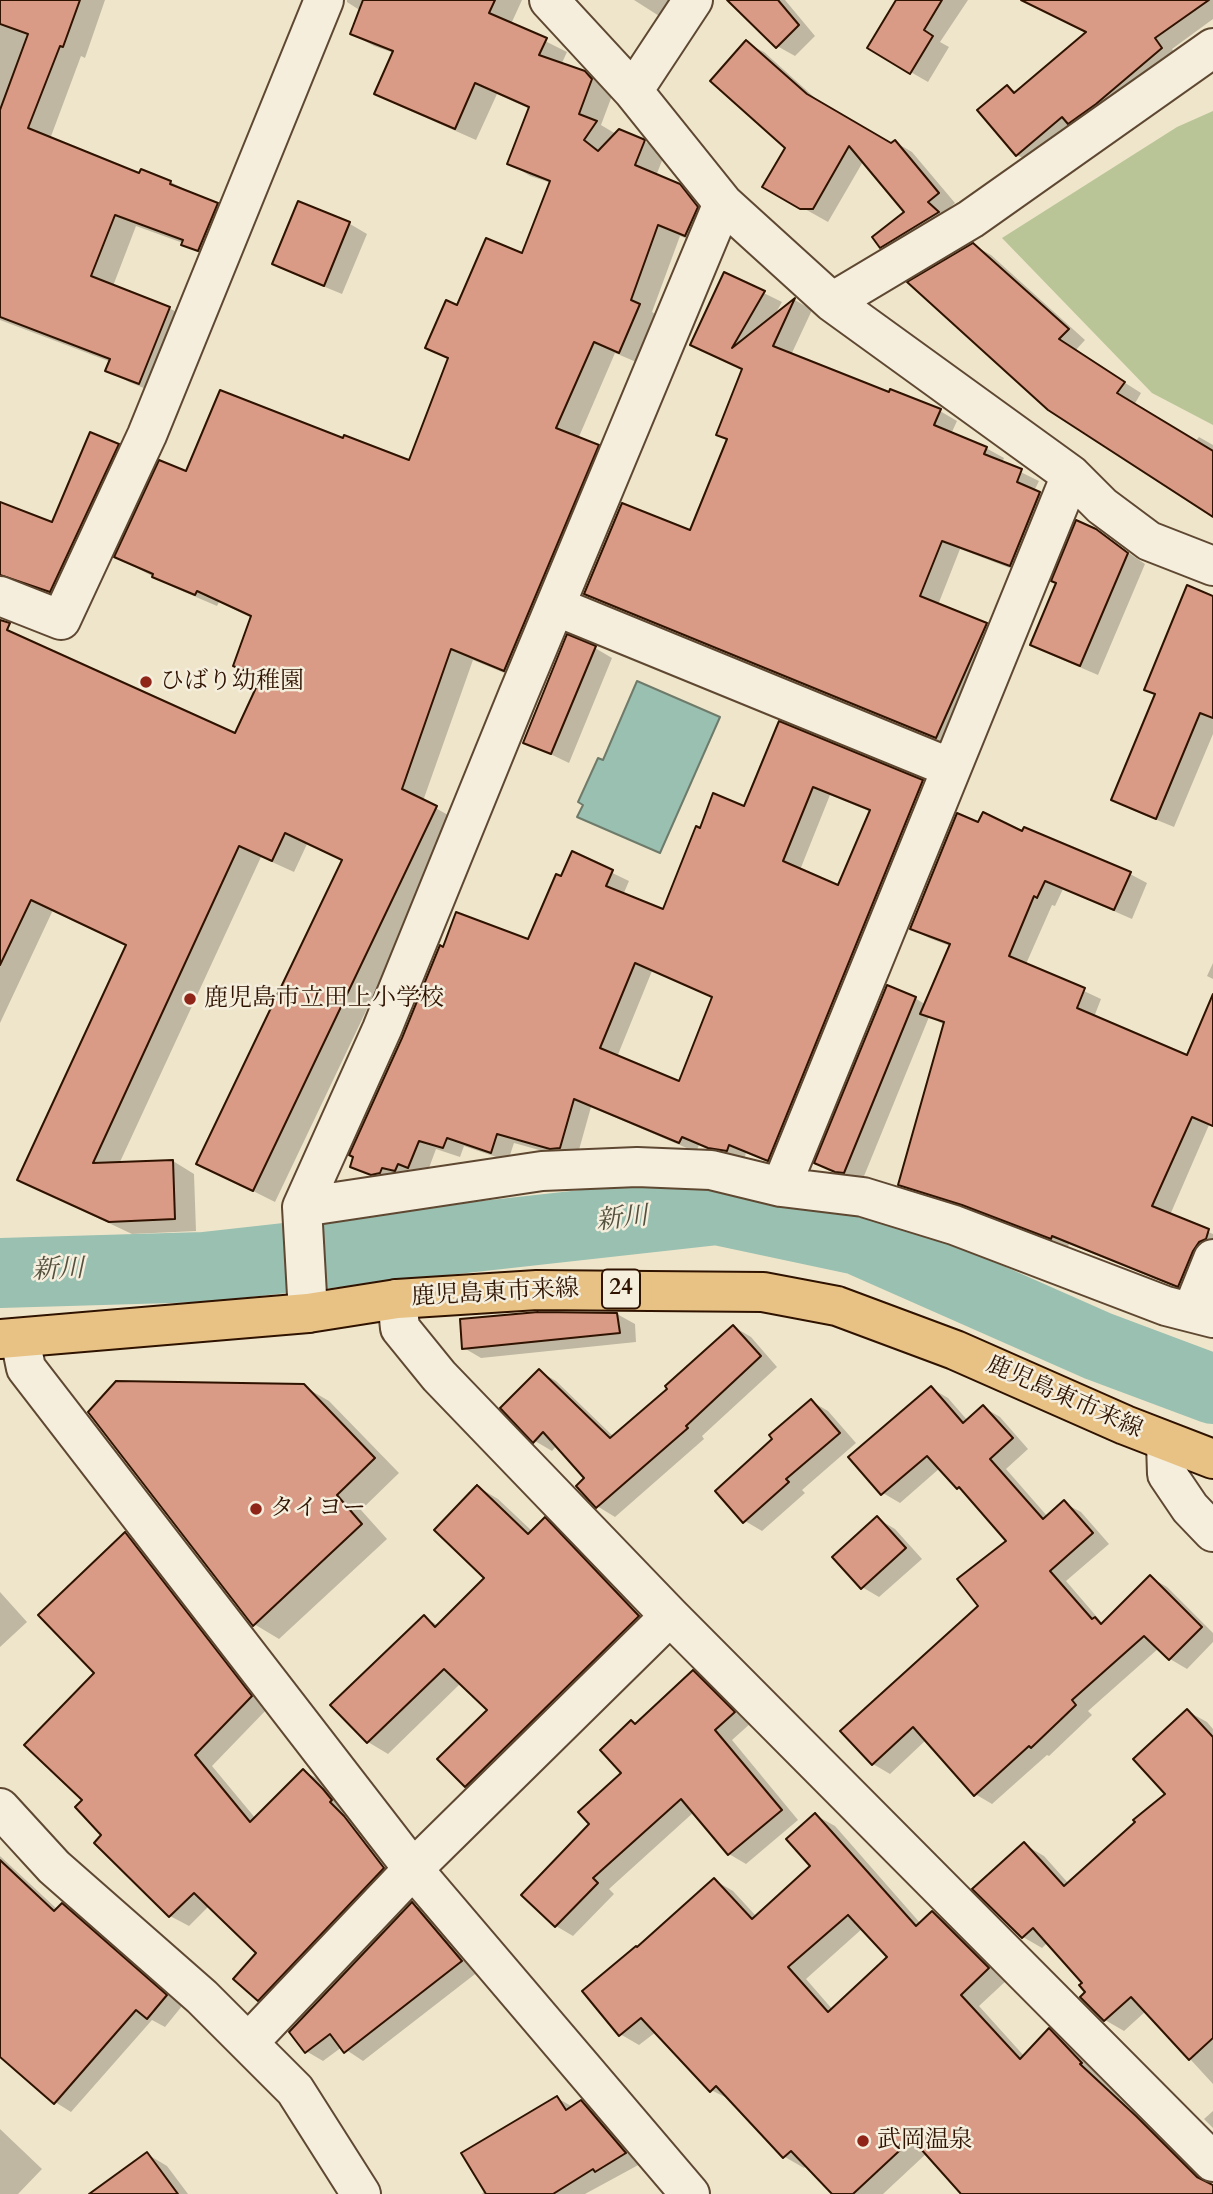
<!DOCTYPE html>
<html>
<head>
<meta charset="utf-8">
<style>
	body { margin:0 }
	canvas { display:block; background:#efe5ca }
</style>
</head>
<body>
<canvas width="1213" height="2194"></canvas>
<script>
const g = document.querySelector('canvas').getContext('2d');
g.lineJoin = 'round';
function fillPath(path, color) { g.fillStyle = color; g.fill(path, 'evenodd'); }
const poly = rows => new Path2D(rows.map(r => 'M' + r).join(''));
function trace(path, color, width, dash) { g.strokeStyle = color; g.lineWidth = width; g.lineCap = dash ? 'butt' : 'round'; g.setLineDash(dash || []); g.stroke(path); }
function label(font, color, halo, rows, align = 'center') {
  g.font = font + ' Cardo,"Noto Serif JP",serif'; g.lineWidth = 5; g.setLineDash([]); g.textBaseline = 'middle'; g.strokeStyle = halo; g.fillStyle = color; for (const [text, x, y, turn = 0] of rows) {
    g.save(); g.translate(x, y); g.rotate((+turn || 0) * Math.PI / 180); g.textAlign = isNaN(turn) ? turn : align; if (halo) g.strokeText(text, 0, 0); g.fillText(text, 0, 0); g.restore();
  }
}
fillPath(poly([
	[1213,111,1213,425,1152,393,1002,238,1177,127]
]), '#b9c597');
const water = poly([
	[637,681,720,717,660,853,577,817,583,805,578,802,598,758,603,760,637,681]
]);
fillPath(water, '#9ac0b1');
trace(water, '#6f7b6a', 2);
fillPath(poly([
	[0,0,105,0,85,58,81,56,50,139,140,176,171,182,238,217,204,256,183,243,136,226,113,286,169,308,191,320,161,395,129,382,108,370,111,362,0,320],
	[347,0,522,0,511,24,567,52,561,65,584,73,607,86,613,93,601,125,616,134,642,140,665,153,656,176,701,198,707,247,680,236,652,312,660,317,641,364,615,353,578,439,619,459,526,682,473,660,423,801,457,820,275,1202,199,1164,343,861,307,844,294,872,261,857,119,1164,173,1161,194,1174,196,1231,132,1234,41,1191,20,1179,127,946,53,910,0,1023,0,628,236,735,262,680,235,665,252,618,219,602,217,606,175,588,116,557,187,473,344,440,410,462,449,360,427,347,458,307,523,255,551,183,530,176,509,163,530,109,497,94,476,140,397,105,376,93,394,53,374,46,352,34,361,11,347,2],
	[634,0,679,0,667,21],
	[745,0,785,0,815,36,795,56,777,46],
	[898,0,968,0,940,42,949,47,928,82,869,48],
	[1112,0,1213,0,1213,19,1172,49,1179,59,1035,165,1017,155,980,111,1007,87,1017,92,1088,32],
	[746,43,764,52,825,107,891,145,895,142,912,152,955,203,944,213,955,223,899,256,881,246,907,212,864,160,828,222,764,186,787,147],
	[299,203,350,224,367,234,342,294,291,273,274,263],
	[973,245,991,255,1085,340,1075,351,1141,393,1134,405,1195,442,1199,437,1213,445,1213,515],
	[725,274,782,302,773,318,795,300,812,310,791,355,890,395,940,411,957,421,951,434,986,448,1004,458,1002,463,1039,481,1034,491,1057,504,1028,575,960,549,938,605,986,624,1004,634,954,747,603,603,586,593,691,533,728,440,718,434,744,370,710,354],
	[118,445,139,457,72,603,32,587,11,575,0,554,0,504,53,524],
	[1095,530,1145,564,1098,675,1049,654,1032,644],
	[1213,598,1213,734,1174,827,1130,809,1113,799,1156,695,1146,689],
	[595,648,612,658,569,763,525,742],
	[780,724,922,782,939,791,785,1169,746,1153,744,1160,727,1157,699,1145,696,1152,591,1107,577,1157,568,1158,514,1143,508,1161,464,1146,460,1157,436,1149,426,1176,389,1183,352,1166,529,941,573,854,629,881,623,895,664,912,701,830,745,808],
	[830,795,871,812,839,887,800,870],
	[652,971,714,998,680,1084,617,1057],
	[979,824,1023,833,1130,874,1147,883,1132,919,1063,889,1055,906,1052,905,1026,964,1101,999,1094,1017,1188,1057,1213,999,1213,1127,1209,1125,1170,1215,1213,1234,1213,1256,1196,1295,1069,1244,1068,1247,981,1214,917,1194,900,1184,945,1025,929,1017,862,1181,834,1172,817,1162,915,998,926,1005,950,946,929,938,912,929],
	[1213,963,1213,979,1207,976],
	[617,1314,635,1324,636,1342,481,1358,464,1348],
	[734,1327,751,1337,777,1367,702,1436,704,1439,615,1517,597,1506,587,1478,557,1445,552,1451,535,1441,539,1371,556,1381,614,1437,670,1389],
	[303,1386,329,1401,399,1473,361,1510,387,1539,279,1639,254,1624],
	[931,1388,948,1398,968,1421,983,1407,1000,1417,1028,1449,1006,1469,1048,1517,1064,1503,1081,1512,1109,1544,1066,1581,1103,1624,1150,1577,1167,1587,1213,1633,1213,1642,1187,1669,1170,1659,1159,1648,1088,1711,1092,1715,1049,1756,1047,1755,992,1804,975,1794,926,1740,890,1774,873,1764,981,1606,1009,1541,965,1491,958,1487,940,1468,900,1503,883,1493],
	[811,1401,828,1411,856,1443,802,1490,805,1493,762,1531,745,1521,775,1440],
	[478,1487,498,1499,533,1532,545,1520,565,1531,658,1628,486,1797,466,1786,489,1710,461,1683,388,1754,368,1742,424,1617,439,1626,487,1578],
	[878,1519,895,1529,922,1559,879,1597,862,1587],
	[125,1534,144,1545,269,1707,212,1766,256,1819,303,1771,322,1781,402,1879,277,2010,259,2000,259,1953,210,1905,189,1926,170,1916,104,1835,85,1800,96,1673],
	[0,1592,27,1622,0,1647],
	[693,1672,710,1682,751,1723,732,1740,798,1820,746,1864,729,1854,694,1812,609,1889,614,1894,573,1936,556,1926,591,1824,623,1773,636,1725],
	[1187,1711,1207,1722,1213,1729,1213,2084,1146,2011,1124,2031,1105,2020,1084,1983,1048,1942,1042,1948,1023,1937,1025,1845,1044,1856,1069,1884,1168,1794],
	[815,1815,835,1826,921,1924,933,1913,952,1924,1007,1980,979,2006,1025,2057,1050,2031,1069,2042,1100,2074,1098,2076,1213,2185,1213,2194,964,2194,927,2153,883,2194,834,2194,807,2165,804,2168,785,2157,731,2100,711,2090,656,2032,639,2045,620,2034,638,1949,714,1880,733,1891,757,1917,812,1866],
	[863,1928,890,1957,833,2010,806,1979],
	[0,1856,58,1910,62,1905,78,1914,182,2006,165,2027,152,2020,71,2112,55,2102,0,2054],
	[412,1904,430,1914,479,1971,363,2061,342,2047,323,2061,306,2051],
	[557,2098,573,2107,581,2102,598,2112,642,2163,585,2194,482,2194],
	[1213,2111,1213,2128,1204,2119],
	[0,2129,42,2169,18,2194,0,2194],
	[147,2154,167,2166,188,2194,92,2194]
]), '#0003');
trace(poly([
	[0,1273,204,1267,717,1210,858,1240,1098,1346,1213,1389]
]), '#9ac0b1', 70);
const building = poly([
	[0,0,80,0,63,47,60,46,28,128,139,173,141,169,171,181,170,184,218,203,198,251,181,245,183,240,115,215,91,276,170,307,139,384,105,371,110,359,0,317,0,110,28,34,0,24,0,0],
	[363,0,495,0,489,13,547,38,539,55,585,71,592,79,579,114,597,121,584,140,598,151,619,129,643,139,645,140,635,165,680,184,698,207,685,236,658,225,631,300,640,304,619,353,594,342,556,428,599,445,504,671,451,649,402,789,437,806,253,1191,196,1164,342,860,285,833,272,861,239,846,93,1163,173,1160,175,1219,109,1222,17,1180,126,945,31,900,0,965,0,620,10,623,7,630,235,733,261,677,233,666,251,616,197,591,195,595,152,577,153,574,114,557,159,460,186,471,220,390,343,438,344,435,409,460,448,358,425,348,446,300,457,305,486,238,522,253,550,181,507,164,529,107,475,83,455,129,374,94,393,51,350,34,363,0],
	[727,0,778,0,799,25,776,48,727,0],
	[896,0,942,0,924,30,933,36,910,74,867,48,896,0],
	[1021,0,1209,0,1155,38,1162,48,1096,104,1068,124,1062,117,1016,156,977,110,1007,85,1014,93,1086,32,1021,0],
	[746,40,807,94,891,143,895,140,939,193,928,202,939,212,880,248,872,237,904,212,849,146,813,209,800,209,762,187,785,148,710,81,746,40],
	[298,201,350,222,324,286,272,264,298,201],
	[973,243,1069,329,1059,339,1125,382,1117,393,1213,451,1213,517,1048,410,907,282,973,243],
	[724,272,765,291,732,348,795,298,773,346,889,392,890,389,941,409,934,425,987,447,984,454,1022,469,1017,482,1040,492,1010,566,942,541,920,596,987,623,936,738,584,594,622,503,690,530,727,439,716,435,742,369,690,345,724,272],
	[90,432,119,444,50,592,0,575,0,502,52,522,90,432],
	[1076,520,1096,529,1128,553,1080,666,1030,645,1056,583,1051,581,1076,520],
	[1187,585,1213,596,1213,718,1200,713,1156,819,1111,800,1155,694,1144,690,1187,585],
	[567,634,596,646,551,754,523,743,567,634],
	[779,721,923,780,768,1161,729,1145,727,1151,708,1148,682,1137,679,1143,574,1099,560,1148,550,1149,497,1134,491,1153,447,1138,443,1148,419,1141,408,1168,398,1164,395,1171,382,1168,380,1173,371,1175,350,1167,353,1157,349,1155,402,1038,440,945,443,947,456,912,528,939,556,874,561,876,572,851,613,870,606,886,663,909,696,826,700,828,713,793,744,806,779,721],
	[813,787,870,810,838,885,783,861,813,787],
	[635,963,712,997,679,1081,600,1048,635,963],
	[983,812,1022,831,1024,827,1131,872,1114,910,1045,881,1037,898,1034,896,1009,956,1085,988,1077,1008,1187,1055,1213,994,1213,1126,1192,1117,1152,1206,1209,1229,1206,1239,1199,1242,1193,1251,1178,1287,1052,1236,1051,1239,962,1205,898,1185,944,1022,920,1014,950,944,910,929,957,813,978,822,983,812],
	[887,985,916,997,844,1173,835,1172,814,1163,887,985],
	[538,1312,617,1313,620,1333,462,1349,460,1319,538,1312],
	[733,1325,761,1356,686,1426,688,1428,596,1508,576,1486,584,1478,543,1432,533,1443,500,1408,539,1369,610,1438,667,1389,665,1386,733,1325],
	[116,1381,304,1384,375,1458,337,1495,362,1524,253,1626,88,1412,116,1381],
	[931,1386,963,1423,983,1405,1013,1438,990,1459,1043,1519,1064,1500,1093,1533,1050,1571,1092,1619,1095,1617,1101,1624,1150,1575,1202,1627,1169,1660,1144,1636,1072,1700,1076,1705,1031,1748,1029,1746,974,1796,913,1727,872,1765,840,1731,978,1606,957,1579,1006,1541,959,1487,957,1489,927,1456,881,1495,848,1457,931,1386],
	[811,1399,840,1433,786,1479,789,1482,743,1523,715,1491,772,1439,769,1435,811,1399],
	[477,1485,528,1534,545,1517,639,1616,465,1787,437,1759,487,1710,444,1669,367,1743,330,1705,424,1615,435,1627,484,1578,434,1530,477,1485],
	[877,1516,906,1548,861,1589,832,1557,877,1516],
	[125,1532,252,1696,195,1755,250,1822,303,1769,323,1789,332,1800,330,1802,344,1816,384,1868,258,2001,233,1979,256,1953,194,1893,169,1917,94,1843,101,1835,75,1807,82,1800,24,1745,94,1673,38,1615,125,1532],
	[693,1670,735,1712,715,1730,782,1810,728,1855,681,1799,593,1878,598,1883,555,1927,521,1895,589,1824,578,1812,621,1773,600,1750,631,1720,635,1724,693,1670],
	[1187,1709,1213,1737,1213,2038,1189,2060,1131,1997,1104,2021,1080,1997,1085,1992,1079,1985,1082,1983,1033,1928,1022,1938,972,1889,1024,1842,1064,1886,1135,1822,1133,1820,1165,1794,1133,1759,1187,1709],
	[815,1813,916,1926,932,1911,989,1968,961,1995,1020,2059,1049,2028,1082,2063,1080,2064,1136,2116,1197,2177,1213,2185,1213,2194,961,2194,912,2139,853,2194,832,2194,791,2151,783,2158,716,2086,710,2092,641,2018,619,2036,582,1991,636,1946,637,1947,714,1878,752,1919,810,1866,786,1839,815,1813],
	[848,1915,887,1957,828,2012,788,1967,848,1915],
	[0,1860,54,1911,62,1903,167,1995,147,2019,136,2010,54,2104,0,2057,0,1860],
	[412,1902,462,1961,344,2053,330,2034,305,2053,289,2032,412,1902],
	[557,2096,566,2110,581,2100,626,2153,595,2172,593,2169,553,2194,486,2194,461,2153,557,2096],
	[147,2152,178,2194,89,2194,147,2152]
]);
fillPath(building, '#d99b85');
trace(building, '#2f1300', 2);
const street = poly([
	[549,0,633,91,723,203,832,302,1071,475,1102,506,1149,541,1213,566],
	[633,91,693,0],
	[832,302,971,219,1213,48],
	[0,596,61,620,147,435,324,0],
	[555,606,951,768],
	[781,1187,1071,475],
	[302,1207,542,1171,637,1167,711,1170,781,1187,863,1197,954,1225,1166,1306,1213,1318],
	[397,1299,400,1328,439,1376,670,1616,1213,2162],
	[1192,1311,1213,1259],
	[308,1313,302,1207,382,1029,518,695,723,203],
	[20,1339,26,1368,413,1869,690,2194],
	[1166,1443,1167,1474,1190,1508,1213,1532],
	[0,1808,54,1867,202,1997,295,2090,361,2194],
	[249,2042,413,1869,670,1616]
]);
const primary = poly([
	[0,1339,308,1313,397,1299,537,1290,763,1292,837,1306,955,1350,1125,1425,1213,1459]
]);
trace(street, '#5f4832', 42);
trace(primary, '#2f1300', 42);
trace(street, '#f5eedd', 38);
trace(primary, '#e8c285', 38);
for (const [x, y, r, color] of [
	[146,682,7,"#8f2418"],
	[190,999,7,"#8f2418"],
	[256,1509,7,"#8f2418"],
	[863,2141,7,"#8f2418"]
]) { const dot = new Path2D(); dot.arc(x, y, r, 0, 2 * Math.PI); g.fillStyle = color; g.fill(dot); trace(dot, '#f5eedd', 2.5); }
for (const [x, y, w] of [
	[621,1289,38]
]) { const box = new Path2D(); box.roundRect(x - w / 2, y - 19.5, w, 39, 5); g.fillStyle = '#f5eedd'; g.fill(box); trace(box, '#2f1300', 2); }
label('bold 23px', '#2f1300', null, [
	["24",621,1289]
]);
label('24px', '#2f1300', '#f5eedd', [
	["ひばり幼稚園",160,682],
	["鹿児島市立田上小学校",204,999],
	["タイヨー",270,1509],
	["武岡温泉",877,2141]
], 'left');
label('24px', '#2f1300', '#f5eedd', [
	["鹿児島東市来線",495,1294,-3],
	["鹿児島東市来線",1064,1398,24]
]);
label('italic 26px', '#54503e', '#f5eedd', [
	["新川",622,1220,-6],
	["新川",58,1271,-2]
]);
</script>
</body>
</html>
